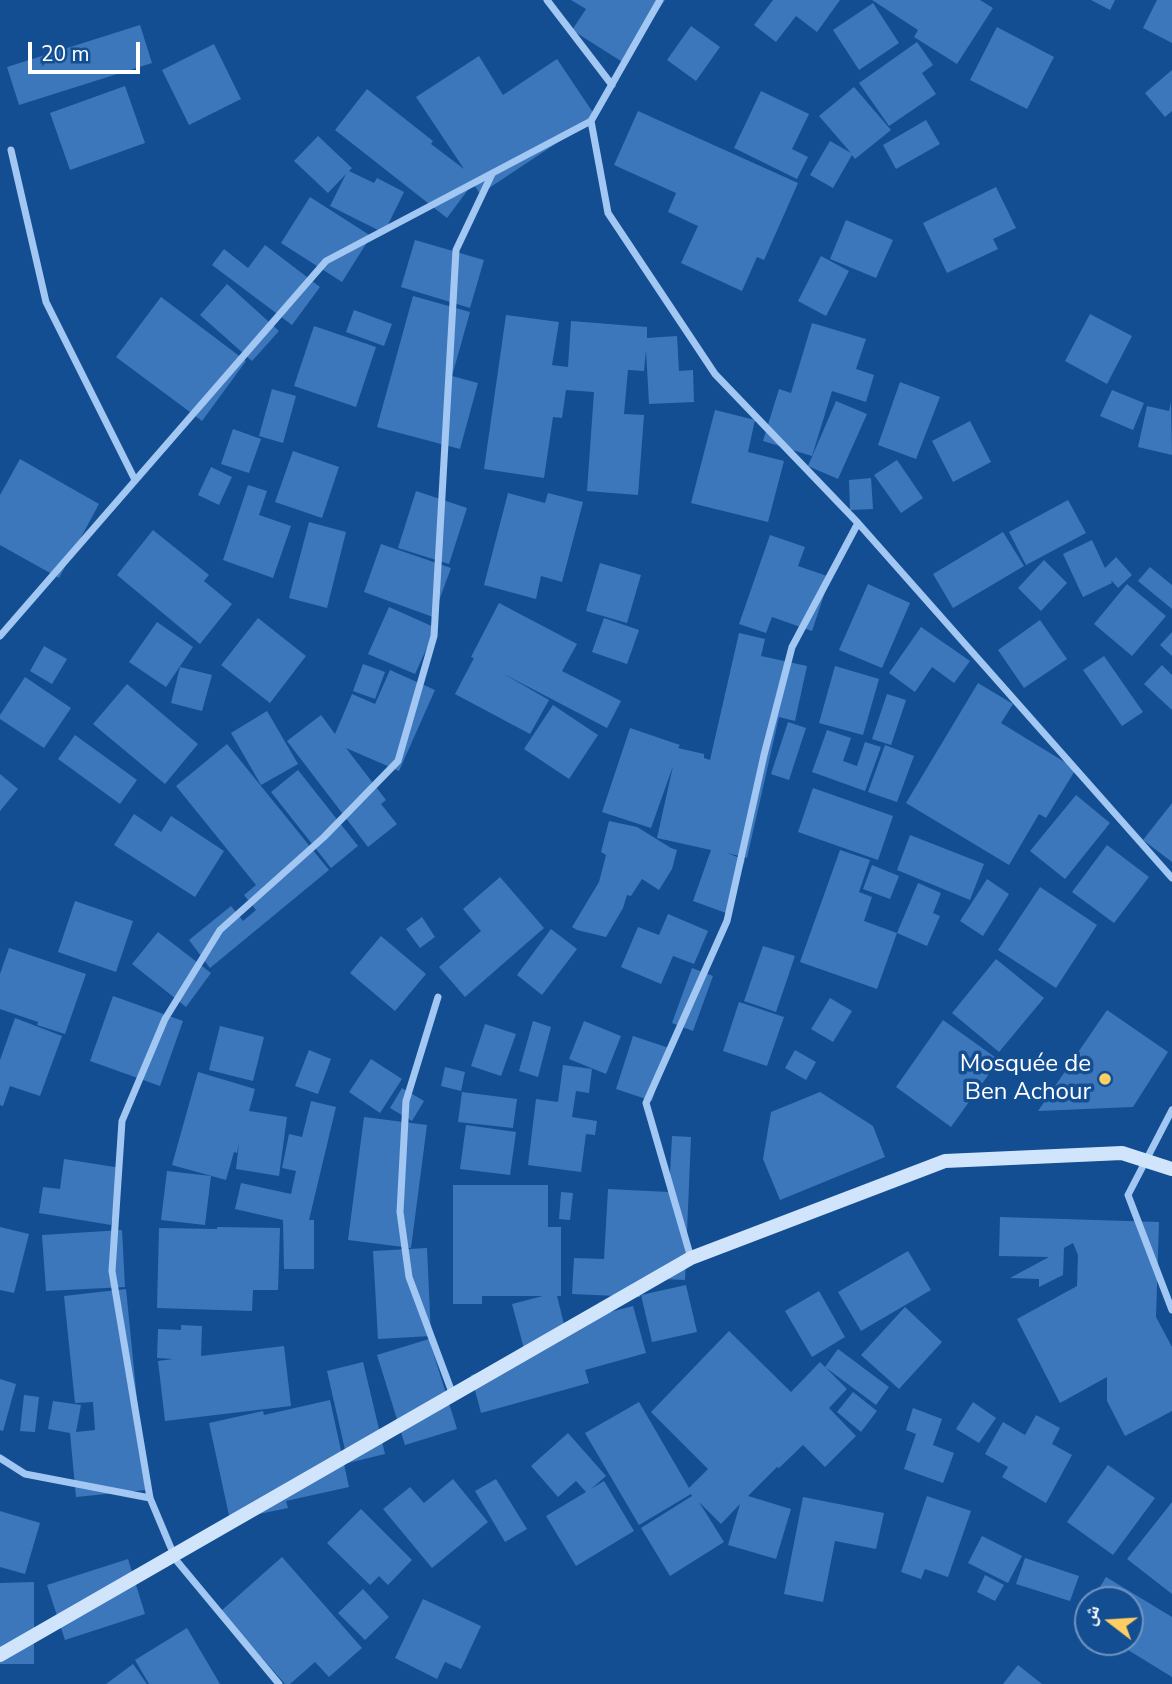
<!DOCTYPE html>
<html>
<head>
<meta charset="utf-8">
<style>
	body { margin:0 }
	#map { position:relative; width:1172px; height:1684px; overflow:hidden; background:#134e93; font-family:"Nunito Sans","Noto Naskh Arabic",sans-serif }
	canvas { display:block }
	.north { position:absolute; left:1074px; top:1586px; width:70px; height:70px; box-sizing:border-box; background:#134e93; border:2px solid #7195be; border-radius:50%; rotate:287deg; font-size:19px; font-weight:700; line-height:28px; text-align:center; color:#fff }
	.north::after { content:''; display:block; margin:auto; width:24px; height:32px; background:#ffce62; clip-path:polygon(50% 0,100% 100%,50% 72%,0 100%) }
	.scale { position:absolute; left:28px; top:42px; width:112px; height:32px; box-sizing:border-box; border:4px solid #fff; border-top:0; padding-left:9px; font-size:21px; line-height:24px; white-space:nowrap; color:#fff; -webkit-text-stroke:5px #134e93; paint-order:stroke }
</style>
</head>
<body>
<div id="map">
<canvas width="1172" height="1684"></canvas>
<div class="north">ش</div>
<div class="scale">20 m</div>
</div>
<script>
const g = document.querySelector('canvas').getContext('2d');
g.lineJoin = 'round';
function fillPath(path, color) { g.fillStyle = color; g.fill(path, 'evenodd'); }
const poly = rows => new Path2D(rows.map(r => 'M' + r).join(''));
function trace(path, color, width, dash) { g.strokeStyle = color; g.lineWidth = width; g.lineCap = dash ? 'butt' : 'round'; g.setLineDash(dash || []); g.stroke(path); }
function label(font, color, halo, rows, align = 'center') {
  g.font = font + ' "Nunito Sans",sans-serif'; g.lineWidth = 7; g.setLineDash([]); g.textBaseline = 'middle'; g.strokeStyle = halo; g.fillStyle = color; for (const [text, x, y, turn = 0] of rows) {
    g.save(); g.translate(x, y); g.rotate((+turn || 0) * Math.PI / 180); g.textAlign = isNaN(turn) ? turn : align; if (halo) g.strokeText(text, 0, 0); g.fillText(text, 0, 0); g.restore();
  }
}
fillPath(poly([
	[571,0,665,0,624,63,572,30,586,9],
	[773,0,840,0,817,32,796,16,776,42,754,25],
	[872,0,980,0,993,8,957,64,914,37,918,30],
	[1091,0,1115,0,1110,10],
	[1157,0,1172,0,1172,43,1143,28],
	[873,3,899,43,859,70,833,30],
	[140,25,152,63,19,105,7,67],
	[691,26,720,47,696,81,667,60],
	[997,27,1054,57,1027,109,970,80],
	[917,42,933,65,922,73,936,94,889,126,859,83],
	[214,44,241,99,189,125,162,70],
	[479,56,503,95,557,59,596,117,480,194,473,183,447,218,335,130,367,89,433,141,431,144,464,169,416,97],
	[1172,70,1172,111,1165,117,1145,93],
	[125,86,145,143,70,170,50,113],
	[854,87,891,130,855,159,852,155,833,188,810,175,830,141,851,153,819,116],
	[761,91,809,114,792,149,808,157,797,179,734,148],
	[638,111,798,183,764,260,757,257,742,291,681,263,698,226,668,212,676,193,614,165],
	[926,120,940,144,896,169,883,145],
	[318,136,352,168,349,171,374,183,377,178,404,192,384,233,330,206,346,174,328,193,294,161],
	[996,187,1016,228,993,239,998,249,947,273,923,223],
	[310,197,371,236,342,282,281,243],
	[846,220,893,240,876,278,830,259],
	[415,240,484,260,470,308,401,287],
	[265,245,320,287,292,325,212,265,224,249,248,268],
	[821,256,849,271,826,316,798,301],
	[227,284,279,331,252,361,200,315],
	[413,296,470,312,452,376,478,383,460,449,377,427],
	[161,297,246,361,202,421,116,357],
	[354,310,392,324,384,346,346,332],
	[1090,314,1132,336,1107,384,1065,361],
	[506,315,559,322,552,365,568,367,571,321,647,327,647,338,677,336,679,371,693,370,694,402,649,404,646,350,644,371,628,370,624,414,644,415,638,495,587,491,594,392,566,390,562,418,553,417,544,478,484,469],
	[812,323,866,339,856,369,874,375,866,402,832,391,812,456,763,441,779,389,791,393],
	[314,326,376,347,356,407,294,386],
	[900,382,940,397,916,459,878,445],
	[272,389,296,396,283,443,259,436],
	[1112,390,1144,403,1133,430,1100,416],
	[836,401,867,414,838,479,808,466],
	[1171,402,1172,455,1138,447,1147,406,1169,411],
	[715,410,755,420,748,452,784,461,768,522,691,503],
	[970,421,991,462,953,482,932,441],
	[233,429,261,439,249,473,221,464],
	[293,451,339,467,322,518,275,502],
	[20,459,99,504,59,578,0,545,0,495],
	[897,460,923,498,901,513,874,475],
	[211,467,232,477,219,505,198,495],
	[871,478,873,509,850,510,849,480],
	[248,485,267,491,259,515,291,526,273,578,223,560],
	[416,491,467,508,449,564,398,548],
	[508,493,545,503,548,493,583,502,562,582,541,576,536,599,484,585],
	[1068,500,1086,533,1026,565,1009,532],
	[309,522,346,532,327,608,289,598],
	[153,530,209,575,204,581,232,604,200,644,117,575],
	[1003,532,1024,566,953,608,933,574],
	[770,535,805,547,798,566,830,577,812,631,772,617,766,633,739,624],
	[1092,540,1105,568,1116,557,1132,575,1118,588,1111,580,1112,583,1083,597,1063,554],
	[381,544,451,568,433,617,364,592],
	[1044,560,1067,583,1041,611,1018,588],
	[600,563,641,575,627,623,586,611],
	[1150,567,1172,585,1172,609,1138,581],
	[868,584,910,603,882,668,839,650],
	[1127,584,1166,616,1132,656,1094,624],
	[499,603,577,644,562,671,621,701,607,728,502,673,549,700,530,734,455,694,474,658,471,657],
	[389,607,436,628,415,674,368,654],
	[258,618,306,656,270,703,221,665],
	[604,618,639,630,627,664,592,652],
	[1040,620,1067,659,1024,688,998,650],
	[157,622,193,647,166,687,129,662],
	[921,627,970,661,954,683,932,667,915,692,889,673],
	[1172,632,1172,656,1160,645],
	[739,633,765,639,761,656,807,666,795,721,779,717,747,858,727,853,745,860,726,913,693,901,711,850,657,838,673,766,651,828,602,812,630,728,680,745,678,748,704,754,704,758,710,760],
	[44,646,67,659,52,684,30,671],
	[1104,656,1143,712,1122,726,1083,670],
	[363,664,385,672,375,699,353,691],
	[1162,665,1172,675,1172,710,1144,684],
	[835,666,879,679,863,735,819,723],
	[180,667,212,675,202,711,171,703],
	[390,670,435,690,399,771,346,748,386,800,381,804,397,824,368,847,287,741,321,715,335,734,352,694,375,704],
	[25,677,71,708,44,748,0,719,0,715],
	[978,683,1013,704,1001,723,1076,769,1046,818,1039,814,1009,865,906,803],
	[127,684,198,744,165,784,93,724],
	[887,694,906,700,891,745,872,739],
	[553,705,598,735,569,779,524,749],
	[267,711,298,764,261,785,231,733],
	[788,722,806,728,789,780,771,774],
	[827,730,851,738,843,761,857,766,865,742,881,747,865,791,812,772],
	[75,735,137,780,120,804,58,759],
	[227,744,329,870,210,968,189,940,231,906,243,921,256,910,244,895,256,885,176,786],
	[885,745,914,756,897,802,868,792],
	[298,770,358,846,331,868,271,792],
	[0,774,18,789,0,811],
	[813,788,893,816,878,860,798,832],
	[1076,795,1110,823,1065,879,1030,851],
	[1172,803,1172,862,1143,840],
	[134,814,161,832,171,816,224,851,195,897,114,845],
	[609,821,637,827,671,848,677,850,672,869,659,890,642,879,631,896,627,895,623,908,606,937,577,930,572,927,599,882,606,855,601,852],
	[910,835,984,864,970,900,897,870],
	[1107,845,1149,877,1114,923,1072,892],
	[840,850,870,860,859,892,872,897,864,921,897,933,918,883,941,893,933,913,940,916,927,946,897,933,877,989,800,962],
	[872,865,899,876,890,899,863,889],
	[500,877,544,928,465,997,439,967,481,931,463,909],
	[987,879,1009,894,983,936,960,921],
	[1040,887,1097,925,1056,988,998,950],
	[75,901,133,921,116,972,58,952],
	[668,914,708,931,694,964,673,956,661,984,621,967,638,927,659,935],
	[422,917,435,937,420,948,406,929],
	[551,929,577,949,542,995,517,975],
	[158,932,211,973,186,1007,132,964],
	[381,936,426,974,395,1011,350,973],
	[763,946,795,956,776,1012,744,1001],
	[9,948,86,974,65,1034,37,1025,38,1022,0,1009,0,974],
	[996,959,1044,998,999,1052,952,1013],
	[692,968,713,976,693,1031,672,1023],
	[113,996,183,1021,160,1086,90,1061],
	[830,998,852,1011,833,1042,811,1029],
	[739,1002,784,1017,767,1066,723,1051],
	[1107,1010,1168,1052,1133,1107,1038,1111],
	[15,1018,62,1036,40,1096,10,1086,3,1106,0,1105,0,1060],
	[943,1020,999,1060,951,1127,896,1087],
	[533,1021,551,1027,538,1077,519,1071],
	[584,1021,621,1036,606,1074,569,1059],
	[485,1024,516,1034,501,1076,471,1066],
	[220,1026,264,1037,253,1081,209,1070],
	[633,1036,669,1048,652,1101,616,1089],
	[309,1050,331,1059,318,1094,295,1086],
	[795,1050,816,1062,806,1080,785,1068],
	[371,1059,402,1079,380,1113,349,1092],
	[563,1065,592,1069,589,1093,576,1091,572,1117,597,1121,595,1135,586,1134,581,1172,528,1165,536,1099,558,1102],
	[445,1067,465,1072,461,1091,441,1086],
	[198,1072,255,1089,249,1111,287,1117,279,1176,236,1169,239,1143,237,1153,234,1152,226,1180,172,1165],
	[402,1088,424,1101,412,1121,390,1108],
	[462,1092,517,1099,513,1128,458,1122],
	[820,1092,873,1126,885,1157,780,1200,763,1159,771,1112],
	[311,1101,336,1107,309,1220,314,1220,314,1269,284,1269,283,1220,235,1209,241,1183,291,1194,296,1171,282,1168,289,1134,302,1137],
	[364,1117,427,1125,411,1248,348,1240],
	[466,1125,516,1132,510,1175,460,1169],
	[672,1136,691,1137,685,1280,641,1278,640,1297,572,1294,574,1258,604,1259,608,1189,669,1192],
	[64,1159,121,1168,111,1225,39,1213,43,1187,60,1189],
	[167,1171,211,1176,205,1225,161,1220],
	[453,1185,548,1185,548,1227,561,1227,561,1296,557,1296,564,1324,633,1306,646,1353,585,1370,589,1383,481,1413,471,1375,527,1360,512,1304,543,1296,482,1296,482,1304,453,1304],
	[561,1192,573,1193,570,1220,559,1219],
	[1000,1217,1159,1222,1156,1317,1172,1347,1172,1411,1125,1436,1107,1401,1107,1377,1060,1403,1017,1319,1077,1286,1078,1255,1073,1243,1064,1248,1063,1275,1039,1287,1039,1279,1010,1278,1049,1257,999,1256],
	[0,1227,29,1234,14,1293,0,1290],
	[217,1227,280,1228,278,1290,253,1290,252,1311,157,1308,159,1228,217,1229],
	[122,1230,125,1287,46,1291,42,1235],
	[427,1248,431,1336,378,1339,373,1251],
	[908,1251,931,1290,861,1331,838,1292],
	[686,1285,697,1332,652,1342,641,1295],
	[126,1289,146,1490,76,1497,70,1433,48,1429,53,1401,81,1405,76,1432,95,1430,93,1402,75,1403,64,1296],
	[819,1291,845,1337,812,1357,785,1311],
	[905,1307,942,1342,899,1389,861,1355],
	[181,1325,202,1326,201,1356,284,1346,291,1406,165,1421,158,1361,173,1359,157,1358,158,1329,181,1330],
	[729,1331,791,1392,820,1362,847,1389,829,1408,856,1436,825,1467,803,1445,779,1468,777,1467,748,1496,791,1509,776,1559,728,1545,740,1504,721,1524,699,1502,724,1542,670,1576,641,1528,692,1496,691,1494,639,1525,585,1433,639,1402,689,1488,708,1469,651,1412],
	[429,1339,457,1429,405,1445,377,1355],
	[838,1349,889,1387,876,1405,825,1367],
	[363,1362,385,1454,348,1463,327,1371],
	[0,1379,16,1384,3,1431,0,1430],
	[853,1392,877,1411,861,1432,837,1412],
	[24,1395,39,1397,35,1432,20,1431],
	[330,1400,349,1487,286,1501,288,1508,230,1520,209,1423,263,1411,264,1415],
	[973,1402,996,1418,979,1443,956,1429],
	[913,1408,942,1419,933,1445,954,1453,943,1483,904,1469,916,1434,906,1430],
	[1036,1415,1060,1428,1052,1444,1072,1455,1046,1503,1002,1477,1008,1467,985,1454,1003,1422,1025,1435],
	[568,1433,606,1476,591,1489,604,1481,634,1531,576,1566,546,1516,586,1492,576,1481,558,1497,531,1466],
	[1108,1465,1155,1498,1113,1555,1067,1522],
	[453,1479,488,1522,432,1568,383,1509,410,1487,424,1503],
	[496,1479,527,1529,505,1542,475,1491],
	[927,1496,971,1511,948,1577,925,1569,921,1579,901,1572],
	[803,1497,884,1513,876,1549,835,1541,823,1602,784,1594],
	[1172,1502,1172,1594,1127,1559],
	[361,1509,412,1560,388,1585,379,1576,370,1585,327,1543],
	[0,1511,40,1523,25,1574,0,1567],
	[982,1536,1022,1556,1008,1583,968,1563],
	[282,1557,362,1648,329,1677,315,1662,290,1684,285,1684,221,1611],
	[1025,1558,1079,1576,1070,1601,1016,1584],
	[128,1559,145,1614,65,1640,47,1585],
	[985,1575,1004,1585,995,1601,977,1592],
	[1106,1577,1172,1617,1172,1677,1115,1642,1130,1642,1130,1600,1092,1600],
	[34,1582,34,1664,0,1664,0,1583],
	[363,1589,389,1617,365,1640,338,1613],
	[423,1599,481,1626,461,1669,445,1662,437,1679,395,1658],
	[187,1628,220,1684,149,1684,135,1660],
	[133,1664,147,1684,106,1684],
	[1018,1665,1042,1684,1003,1684]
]), '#3c77bb');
trace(poly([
	[547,0,612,85],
	[591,121,608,213,715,374,858,523,1172,878],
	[11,150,46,302,135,480],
	[0,636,326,261,591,121,660,0],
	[438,997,406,1101,400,1212,409,1277,453,1395],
	[1172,1110,1128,1195,1172,1310],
	[691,1258,646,1103,727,921,764,755,792,647,858,523],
	[0,1458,25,1474,150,1498],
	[279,1684,176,1560,150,1498,112,1271,122,1121,165,1019,220,930,324,837,398,761,434,636,456,250,492,174]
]), '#a1c7f2', 7);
trace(poly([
	[0,1655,691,1258,945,1161,1122,1153,1172,1169]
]), '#d0e4fc', 14);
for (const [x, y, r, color] of [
	[1105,1079,7,"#ffce62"]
]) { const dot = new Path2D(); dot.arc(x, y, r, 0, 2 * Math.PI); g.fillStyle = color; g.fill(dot); trace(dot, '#134e93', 2.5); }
label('24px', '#fff', '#134e93', [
	["Mosquée de",1091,1065],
	["Ben Achour",1091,1093]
], 'right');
</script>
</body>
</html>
